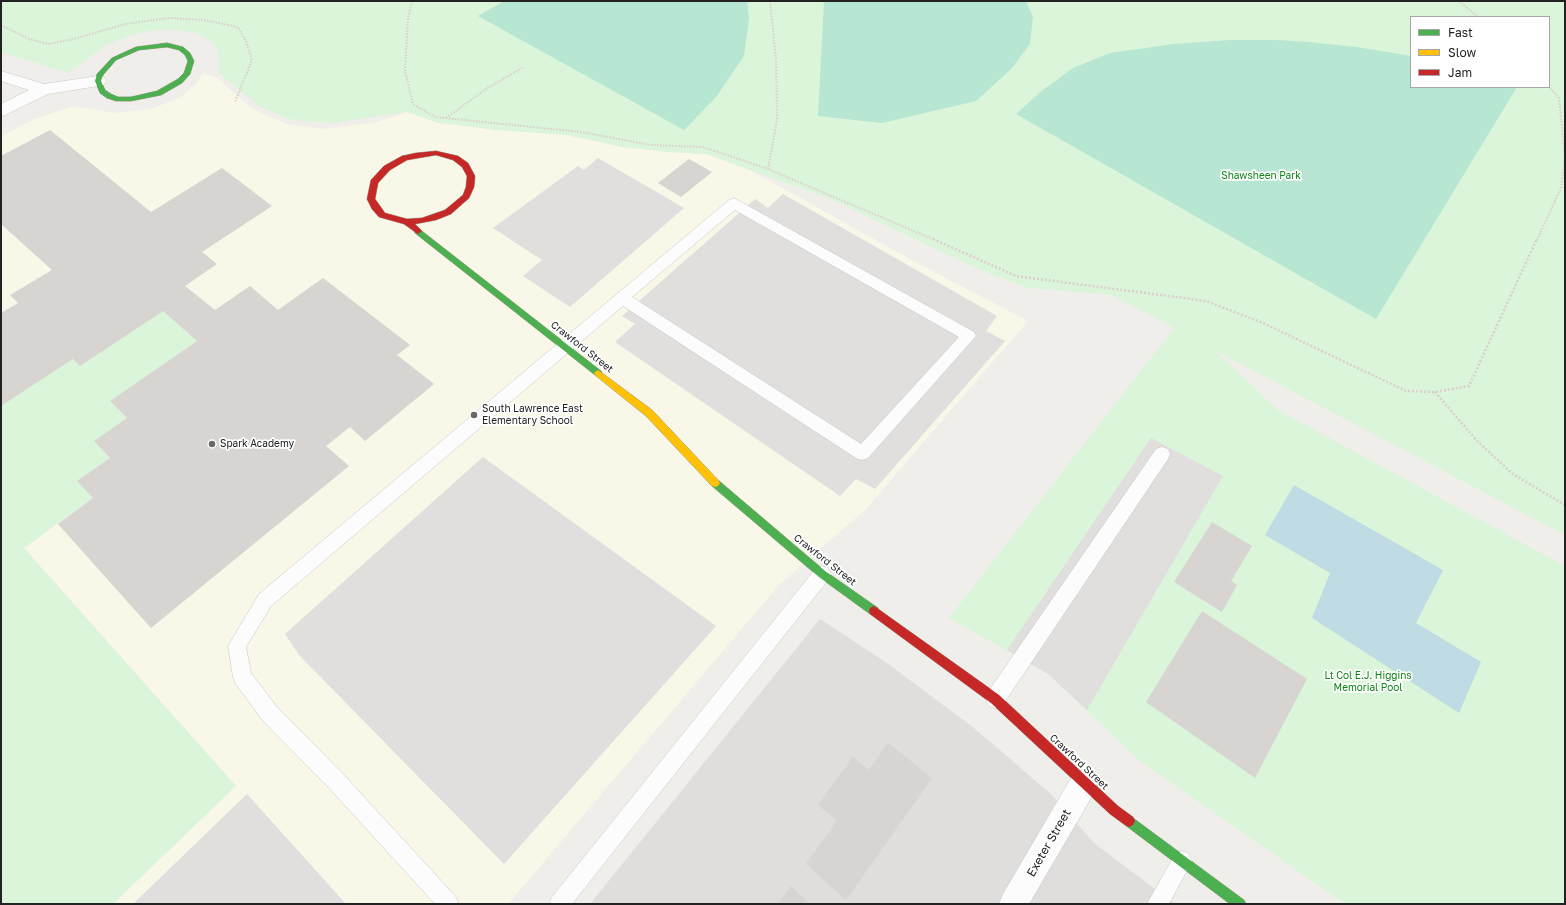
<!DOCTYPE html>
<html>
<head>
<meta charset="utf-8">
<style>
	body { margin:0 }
	#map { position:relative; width:1566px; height:905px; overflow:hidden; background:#f0eeeb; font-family:"Golos Text",sans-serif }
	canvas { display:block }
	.frame { position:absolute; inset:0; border:2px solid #222; pointer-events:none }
	.legend { position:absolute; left:1410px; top:16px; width:140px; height:72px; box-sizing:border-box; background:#fff; border:1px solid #a7a7a7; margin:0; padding:5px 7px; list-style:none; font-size:12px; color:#222 }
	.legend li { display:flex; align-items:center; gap:8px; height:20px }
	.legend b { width:20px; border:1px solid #a7a7a7 }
</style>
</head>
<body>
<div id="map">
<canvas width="1566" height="905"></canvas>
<div class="frame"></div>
<ul class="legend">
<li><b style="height:5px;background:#4caf50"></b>Fast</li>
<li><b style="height:5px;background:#ffc107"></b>Slow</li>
<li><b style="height:5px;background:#c62828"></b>Jam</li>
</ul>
</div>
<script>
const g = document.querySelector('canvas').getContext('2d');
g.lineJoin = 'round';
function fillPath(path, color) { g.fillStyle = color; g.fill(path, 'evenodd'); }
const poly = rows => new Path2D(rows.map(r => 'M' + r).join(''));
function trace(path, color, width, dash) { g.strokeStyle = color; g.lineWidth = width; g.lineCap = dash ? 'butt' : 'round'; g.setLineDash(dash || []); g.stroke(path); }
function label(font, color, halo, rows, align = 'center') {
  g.font = font + ' "Golos Text",sans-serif'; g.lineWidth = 3.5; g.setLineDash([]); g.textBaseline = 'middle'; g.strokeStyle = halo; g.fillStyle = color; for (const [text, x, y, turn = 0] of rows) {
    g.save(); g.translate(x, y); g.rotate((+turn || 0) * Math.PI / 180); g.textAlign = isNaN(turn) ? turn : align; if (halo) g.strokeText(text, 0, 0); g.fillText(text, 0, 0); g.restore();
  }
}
fillPath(poly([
	[820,619,887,663,974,728,1051,794,1094,843,1175,904,590,904]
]), '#dfdedc');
fillPath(poly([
	[203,73,217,78,251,108,286,124,324,129,376,122,408,112,438,123,497,130,567,135,622,147,669,152,706,154,750,170,908,258,1028,321,866,509,779,585,508,904,1,904,1,137,32,120,73,106,116,113,151,109,179,98,194,86]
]), '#f8f7e8');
fillPath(poly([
	[1,1,1565,1,1565,535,1214,350,1278,410,1565,566,1565,904,1345,904,1140,761,1048,674,949,618,1174,328,1112,295,1029,288,982,271,828,198,706,154,669,152,622,147,567,135,497,130,438,123,408,112,330,123,289,119,259,106,219,73,218,51,211,41,197,33,179,30,153,30,128,36,105,46,68,73,1,52],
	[1411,17,1549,17,1549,87,1411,87],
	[163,311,197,341,110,401,127,418,94,441,110,458,78,481,93,498,24,548,236,786,113,904,1,904,1,406,73,359]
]), '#daf5da');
fillPath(poly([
	[504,1,747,1,749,18,744,56,716,97,684,130,478,16],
	[824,1,1026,1,1033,17,1030,44,1011,69,976,101,882,123,818,116],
	[1230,40,1278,40,1308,42,1357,47,1411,56,1411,87,1517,87,1376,319,1016,114,1043,90,1073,68,1110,53,1174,44]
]), '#b7e6d2');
fillPath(poly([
	[598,158,684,208,570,307,523,276,542,260,493,228,578,166,584,170],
	[783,194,997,316,986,331,1005,341,875,489,856,479,840,496,615,342,635,324,622,316,755,199,768,208],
	[1151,438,1223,476,1087,710,1048,674,1007,650],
	[483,457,716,626,504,864,299,655,285,634],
	[247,794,346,904,133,904]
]), '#e0dfde');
fillPath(poly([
	[1294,485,1443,570,1416,623,1481,662,1459,713,1312,618,1330,573,1265,535]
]), '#bfdbe3');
fillPath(poly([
	[50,130,151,212,222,168,272,206,202,252,217,264,185,286,215,310,250,286,278,310,323,278,410,345,397,355,434,384,365,441,350,427,326,446,349,466,151,628,58,524,93,498,77,481,110,458,94,441,127,418,110,401,197,341,163,311,80,366,73,359,1,406,1,313,18,303,10,295,52,270,1,224,1,156],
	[689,159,712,172,681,197,658,183],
	[1212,522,1252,546,1231,581,1237,585,1222,612,1174,582],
	[1202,611,1307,679,1255,778,1146,702],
	[888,743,932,778,846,900,806,864,837,821,818,805,853,757,869,770],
	[791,886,810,904,778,904]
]), '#d7d4d2');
const lane = poly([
	[734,198,974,332,976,336,868,458,862,460,856,458,623,306,271,606,246,647,251,673,277,707,344,775,456,897,459,904,435,904,330,789,263,721,235,683,233,677,228,646,259,594,729,200,734,198],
	[735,210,959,337,861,444,632,297,735,210],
	[1162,447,1168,449,1170,454,1168,459,1002,706,995,708,988,706,986,699,988,692,1156,449,1162,447],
	[822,566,828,568,831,574,828,580,572,904,549,904,552,897,816,568,822,566],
	[1182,851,1189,854,1192,861,1169,904,1147,904,1175,854,1182,851]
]);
const street = poly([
	[1,71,44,84,98,76,104,77,106,81,104,85,98,86,48,94,1,117,1,104,29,90,1,81,1,71],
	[1084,770,1094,773,1097,783,1094,793,1029,904,999,904,1003,894,1074,773,1084,770]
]);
const fast = poly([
	[167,43,183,47,190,53,194,61,190,74,182,83,161,95,131,101,116,101,107,98,100,93,95,81,97,74,112,58,136,47,167,43],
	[167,47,179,50,185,55,188,61,184,73,178,79,157,91,131,97,118,97,111,94,105,90,101,81,103,75,116,60,139,50,167,47],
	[418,228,601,371,602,373,601,375,595,375,415,233,414,231,418,228],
	[715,479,718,480,825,571,878,608,879,611,878,614,874,616,870,614,819,577,712,486,710,483,712,480,715,479],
	[1129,815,1244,900,1246,904,1230,904,1125,825,1123,821,1125,817,1129,815]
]);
const slow = poly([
	[598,370,652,410,718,480,720,483,718,486,715,487,712,486,646,416,595,375,594,373,598,370]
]);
const jam = poly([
	[436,151,458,156,468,163,475,176,474,187,469,198,451,214,436,220,415,224,422,231,418,234,404,224,379,217,372,209,367,199,371,180,384,166,402,156,416,153,436,151],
	[436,155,453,160,462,167,467,176,466,187,463,195,445,210,422,218,407,219,385,213,375,199,378,183,390,170,407,160,436,155],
	[874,606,999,695,1118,806,1133,817,1135,821,1133,825,1129,827,1125,825,1110,814,991,703,870,614,869,611,870,608,874,606]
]);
trace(lane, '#c9c8c7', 1);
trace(street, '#c9c8c7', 1);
trace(fast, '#999a82', 1);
trace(slow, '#999a82', 1);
trace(jam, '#999a82', 1);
trace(poly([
	[412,1,408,19,405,71,413,104,435,117,581,132,651,145,703,147,768,169],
	[770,1,776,59,777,120,768,169,935,240],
	[1459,1,1478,17],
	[1,25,29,39,48,44,74,39,125,24,169,18,204,20,238,27,246,41,252,60,235,102],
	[446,118,486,89,524,67],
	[1537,240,1561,188,1565,158,1559,98,1549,87]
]), '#dccecd', 2, [1.5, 1.5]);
trace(poly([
	[933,239,1016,276,1206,301,1263,323,1406,391,1435,392,1469,386,1537,239],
	[1435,392,1477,441,1513,474,1565,505]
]), '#dccecd', 2.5, [2, 2]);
fillPath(lane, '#fdfcfc');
fillPath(street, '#fdfcfc');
fillPath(fast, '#4caf50');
fillPath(slow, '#ffc107');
fillPath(jam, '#c62828');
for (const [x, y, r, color] of [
	[474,415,4,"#6a6968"],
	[212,444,4,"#6a6968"]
]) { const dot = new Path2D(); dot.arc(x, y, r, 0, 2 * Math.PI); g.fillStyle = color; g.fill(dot); trace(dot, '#fff', 1.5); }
label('10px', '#0c8416', '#fff', [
	["Shawsheen Park",1261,176],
	["Lt Col E.J. Higgins",1368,676],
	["Memorial Pool",1368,688]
]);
label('10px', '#222', '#fff', [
	["Crawford Street",582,347,38],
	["Crawford Street",825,560,38],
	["Crawford Street",1079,762,43]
]);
label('10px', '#222', '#fff', [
	["South Lawrence East",482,409],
	["Elementary School",482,421],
	["Spark Academy",220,444]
], 'left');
label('12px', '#222', '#fff', [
	["Exeter Street",1049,843,-60]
]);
</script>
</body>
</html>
